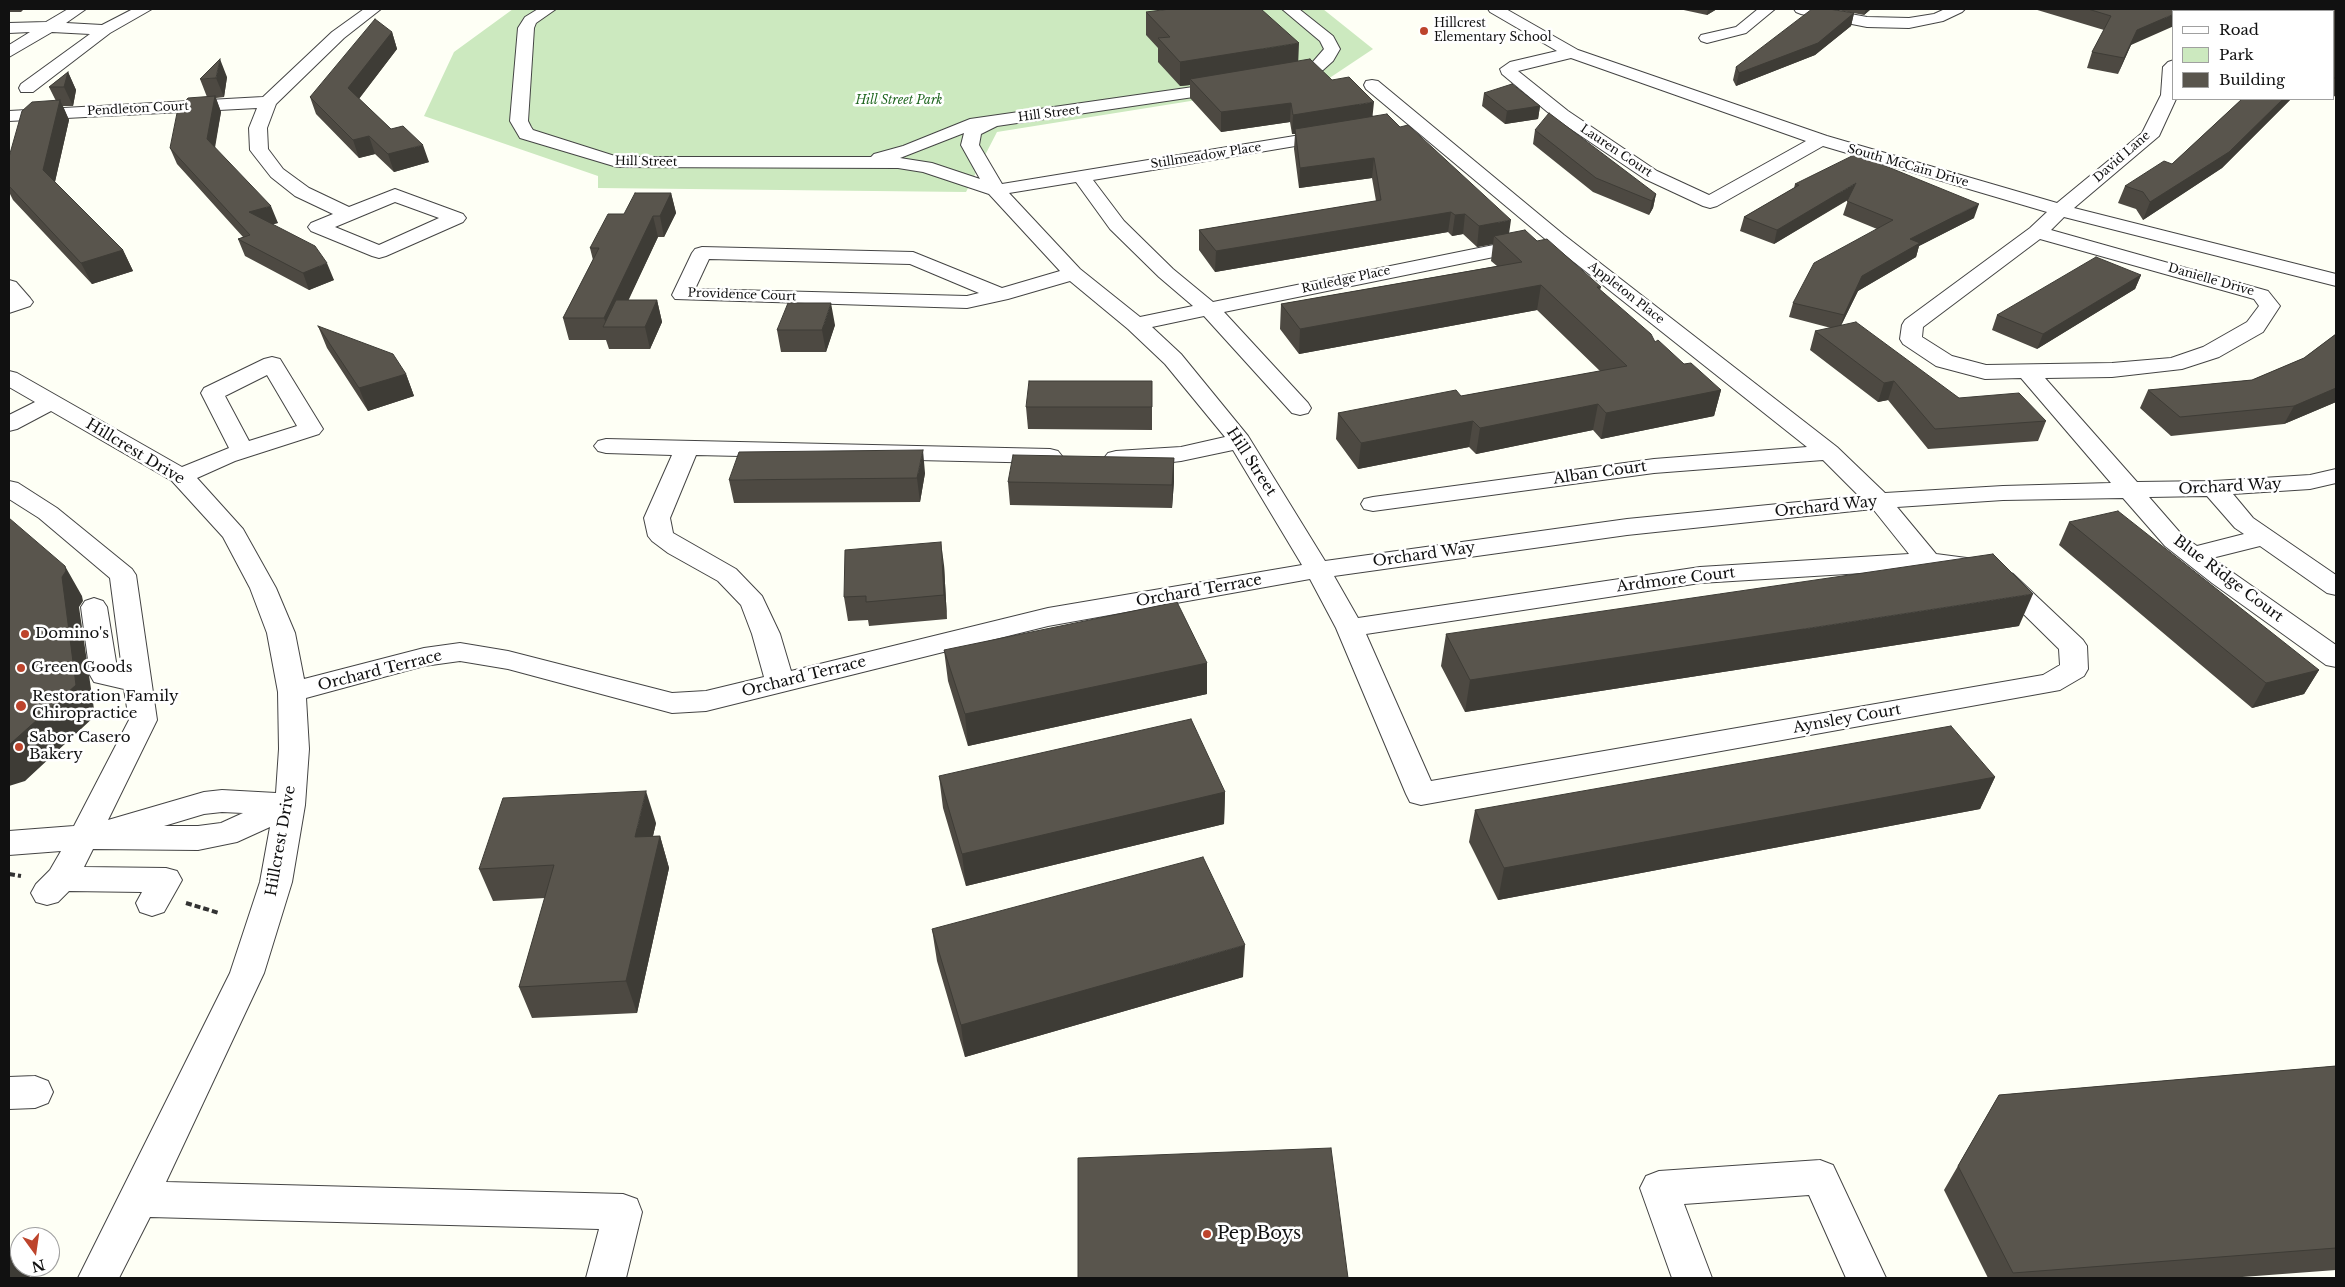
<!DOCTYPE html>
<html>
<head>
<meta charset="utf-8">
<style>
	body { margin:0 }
	#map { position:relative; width:2345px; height:1287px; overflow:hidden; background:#fefff5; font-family:"Libre Baskerville",serif }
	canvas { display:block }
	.frame { position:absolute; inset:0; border:10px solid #111; pointer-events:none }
	.legend { position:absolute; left:2172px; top:10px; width:162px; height:90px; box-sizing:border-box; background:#fff; border:1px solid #a0a0a0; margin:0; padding:6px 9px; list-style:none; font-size:15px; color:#111 }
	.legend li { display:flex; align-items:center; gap:10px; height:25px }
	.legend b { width:25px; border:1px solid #a0a0a0 }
	.north { position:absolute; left:10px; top:1227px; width:50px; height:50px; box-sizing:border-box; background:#fff; border:1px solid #a0a0a0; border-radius:50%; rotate:166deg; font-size:14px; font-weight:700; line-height:20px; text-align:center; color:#111 }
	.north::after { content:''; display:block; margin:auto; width:18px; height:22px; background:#bd442c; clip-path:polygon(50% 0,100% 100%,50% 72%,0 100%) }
</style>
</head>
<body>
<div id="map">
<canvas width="2345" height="1287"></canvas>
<div class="frame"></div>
<ul class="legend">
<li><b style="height:6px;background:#fff"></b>Road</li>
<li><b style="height:14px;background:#cce9bf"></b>Park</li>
<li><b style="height:14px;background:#59554d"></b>Building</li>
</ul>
<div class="north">N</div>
</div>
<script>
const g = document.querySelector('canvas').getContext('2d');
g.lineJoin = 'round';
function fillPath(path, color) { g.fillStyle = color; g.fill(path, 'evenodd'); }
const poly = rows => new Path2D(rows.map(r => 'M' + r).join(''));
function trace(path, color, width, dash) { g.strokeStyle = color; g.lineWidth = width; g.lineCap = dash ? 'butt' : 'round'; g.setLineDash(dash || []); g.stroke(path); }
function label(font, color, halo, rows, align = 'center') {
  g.font = font + ' "Libre Baskerville",serif'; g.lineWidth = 5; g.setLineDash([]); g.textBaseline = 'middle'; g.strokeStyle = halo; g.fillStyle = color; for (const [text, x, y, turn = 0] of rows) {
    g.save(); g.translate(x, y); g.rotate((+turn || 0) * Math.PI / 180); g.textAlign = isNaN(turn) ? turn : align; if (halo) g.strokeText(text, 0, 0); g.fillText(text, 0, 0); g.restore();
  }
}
fillPath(poly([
	[513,9,1323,9,1373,49,1328,79,997,132,966,192,598,188,598,176,424,116,454,52]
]), '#cce9bf');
const minor = poly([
	[68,9,86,9,66,23,102,25,133,9,152,9,110,33,33,92,21,92,19,88,21,84,90,34,52,32,9,57,9,45,30,32,9,33,9,23,46,22,68,9],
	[364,9,381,9,344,38,276,104,267,128,268,149,283,169,309,188,349,207,395,189,463,214,466,218,463,222,386,256,379,258,372,256,311,231,308,227,311,223,333,214,295,196,271,177,253,154,250,150,249,128,257,108,9,121,9,111,263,97,332,32,364,9],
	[395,202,439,218,379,245,335,227,395,202],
	[538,9,556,9,536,23,534,28,528,121,531,127,533,130,618,157,871,157,874,154,903,146,970,119,1228,82,1234,83,1236,87,1234,91,997,126,981,134,979,145,1002,184,1331,130,1337,131,1340,135,1337,139,1331,140,1093,180,1124,221,1173,269,1213,302,1528,238,1535,240,1538,244,1535,248,1528,250,1224,312,1308,403,1311,408,1308,413,1300,415,1292,413,1204,316,1152,327,1181,354,1248,436,1325,561,1627,519,1859,496,1823,460,1654,473,1373,511,1364,509,1361,504,1364,499,1373,497,1654,459,1807,447,1550,243,1366,89,1364,85,1366,81,1372,80,1378,81,1564,235,1837,447,1885,493,2003,486,2111,483,2021,378,1985,379,1936,366,1903,344,1900,339,1902,325,1905,320,2030,228,2047,212,1823,146,1717,206,1710,208,1703,206,1645,179,1556,119,1502,74,1500,69,1510,62,1557,51,1490,12,1488,9,1506,9,1578,50,1827,136,2057,203,2142,133,2161,95,2163,67,2168,62,2174,60,2174,99,2176,99,2159,136,2074,208,2336,274,2336,286,2064,217,2051,230,2268,291,2280,306,2263,332,2219,357,2182,369,2112,377,2045,378,2137,482,2214,481,2310,475,2336,469,2336,483,2310,489,2233,494,2253,518,2336,575,2336,595,2327,593,2260,546,2212,558,2336,645,2336,667,2326,665,2212,583,2165,546,2123,498,2003,500,1897,507,1936,554,1982,560,2013,574,2083,640,2087,646,2088,669,2084,676,2060,690,1421,805,1410,802,1406,794,1336,628,1310,579,1048,626,706,711,672,713,508,669,460,661,424,666,306,698,309,749,305,805,292,882,264,973,166,1182,623,1194,637,1199,642,1212,626,1278,586,1278,599,1229,150,1217,119,1278,78,1278,230,973,260,882,270,827,237,842,198,850,93,849,84,867,166,868,177,871,182,880,177,889,164,912,152,916,140,912,136,903,142,892,69,891,58,902,47,905,36,902,31,893,36,884,50,870,61,851,9,855,9,831,74,826,129,720,124,689,94,682,90,675,81,607,85,601,94,598,103,601,107,607,117,668,122,669,110,578,39,518,9,499,9,481,18,483,57,508,132,569,136,575,157,720,108,820,204,792,222,790,276,793,279,749,278,692,267,633,250,588,223,537,172,481,51,411,17,429,9,431,9,415,35,402,9,387,9,371,17,373,182,467,229,448,201,393,204,388,264,359,272,357,280,359,323,429,319,434,235,461,197,478,243,529,276,588,295,633,304,679,424,648,460,643,508,651,672,693,706,691,764,677,752,634,741,605,718,581,668,553,652,541,648,536,644,518,672,455,606,453,598,451,594,446,598,441,606,439,1050,449,1058,451,1062,456,1058,461,1050,463,696,455,670,518,673,533,736,569,762,596,780,634,791,671,1048,608,1302,565,1233,450,1181,461,1156,464,1116,465,1108,463,1104,458,1108,453,1116,451,1181,447,1225,437,1165,364,1128,329,1070,281,1008,299,967,308,675,299,672,295,692,253,695,249,702,247,913,252,1002,288,1060,271,989,194,923,172,898,168,617,167,520,138,510,121,518,28,525,17,538,9],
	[1571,58,1806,141,1709,195,1657,171,1568,111,1518,71,1571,58],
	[964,133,961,145,980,179,932,163,900,158,964,133],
	[1076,182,1110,229,1159,277,1193,306,1140,317,1080,269,1009,193,1076,182],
	[2040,239,2254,299,2259,306,2247,322,2203,347,2171,358,2112,363,1986,365,1952,356,1922,337,1923,327,2040,239],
	[709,259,910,264,979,293,967,296,695,289,709,259],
	[267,375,297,426,249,441,225,396,267,375],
	[2207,496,2235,528,2244,534,2197,546,2183,536,2149,497,2207,496],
	[1873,509,1909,554,1700,567,1358,618,1334,576,1627,535,1873,509],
	[1928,569,1968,573,1995,586,2059,649,2060,665,2043,675,1431,781,1366,634,1700,583,1928,569],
	[222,812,243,813,221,823,198,826,164,826,204,814,222,812],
	[1282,9,1299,9,1333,36,1340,49,1333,61,1323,70,1283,83,1277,81,1275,78,1277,75,1311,64,1324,49,1320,41,1282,9],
	[1758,9,1775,9,1746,33,1707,43,1701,41,1699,38,1701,35,1736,27,1758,9],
	[1794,9,1823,9,1867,17,1909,18,1934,14,1945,9,1965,9,1962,12,1943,21,1909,28,1867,27,1801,14,1796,12,1794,9],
	[9,280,16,282,30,298,33,302,30,306,9,313,9,280],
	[35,1076,48,1081,53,1092,48,1103,35,1108,9,1109,9,1077,35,1076],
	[1820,1160,1833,1165,1886,1278,1846,1278,1809,1195,1684,1204,1712,1278,1672,1278,1640,1188,1646,1176,1659,1171,1820,1160]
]);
trace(minor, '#444', 2);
trace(poly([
	[9,874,21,876],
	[186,903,219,913]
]), '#333', 4, [6, 3]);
fillPath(minor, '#fff');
fillPath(poly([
	[9,9,24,9,21,12,9,12],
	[1679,9,1717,9,1707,15],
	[1832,9,1871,9,1864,15],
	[2034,9,2336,9,2336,97,2334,96,2334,11,2174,11,2131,45,2118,74,2087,68,2092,52,2104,30],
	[1146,12,1298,61,1373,116,1509,233,1537,241,1601,287,1600,290,1655,342,1684,364,1721,390,1714,416,1601,439,1593,430,1476,454,1469,447,1358,469,1336,439,1338,413,1461,396,1600,371,1537,310,1299,354,1280,329,1281,304,1497,266,1491,261,1493,244,1477,247,1463,234,1452,236,1448,232,1215,272,1199,250,1199,230,1376,201,1372,178,1299,188,1294,149,1295,134,1292,134,1290,122,1221,132,1190,98,1190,85,1180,86,1158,62,1158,48,1146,35],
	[1854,13,1851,26,1815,55,1736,86,1733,80,1736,67],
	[392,32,397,49,359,99,391,129,429,162,394,172,375,154,359,158,316,114,310,97],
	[68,72,76,90,73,106,63,106,69,120,55,182,123,250,133,271,92,284,13,200,9,192,9,157,56,101,49,87],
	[227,77,224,97,216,98,221,112,215,148,278,223,272,224,334,280,309,290,245,256,238,239,243,237,177,164,170,148,207,97,200,79],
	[1484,93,1540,106,1538,119,1505,124,1482,106],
	[2242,99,2291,99,2222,168,2143,220,2136,209,2118,203,2125,186,2172,164],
	[1535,130,1656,194,1653,208,1649,215,1593,192,1533,144],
	[1795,184,1974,218,1919,246,1916,257,1858,291,1841,325,1959,398,2046,421,2038,441,1928,449,1888,400,1878,402,1810,350,1815,331,1831,328,1789,317,1793,303,1877,229,1843,215,1848,200,1774,244,1740,231,1744,217,1794,188],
	[671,193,676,213,664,237,658,237,628,300,657,300,662,322,650,349,609,349,606,340,569,340,563,318,593,260,590,248,624,214],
	[2141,275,2135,289,2037,349,1992,330,1997,315],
	[835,325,826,352,781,352,777,330],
	[318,326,406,374,414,396,368,411,327,348],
	[2336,334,2336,402,2284,424,2171,436,2140,408,2148,390,2252,380,2304,358],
	[1152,381,1152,430,1028,429,1026,407],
	[1174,458,1174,481,1172,508,1010,505,1008,482],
	[925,473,920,502,734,503,729,480],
	[2069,522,2319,670,2304,694,2252,708,2059,545],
	[944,565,947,619,869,626,868,620,848,621,844,597],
	[2019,626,1465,712,1441,666,1446,634],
	[944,650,1207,663,1207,694,968,746,948,681],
	[939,776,1225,792,1224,824,966,886,943,808],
	[1995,777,1980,809,1498,900,1469,842,1475,810],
	[656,823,653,836,660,836,669,868,637,1013,532,1018,519,987,545,898,493,901,479,869],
	[932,929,1243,977,965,1057,937,961],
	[2336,1066,2336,1270,2229,1278,1988,1278,1944,1190,1999,1095]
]), '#4d4942');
fillPath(poly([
	[1708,9,1717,9,1707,15],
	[1866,9,1871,9,1864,15],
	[2186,9,2208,9,2207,11,2180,11],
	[1854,13,1851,26,1815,55,1736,86,1739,73],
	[2174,14,2174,26,2131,45,2118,74,2124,58,2137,30],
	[392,32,397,49,354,105,348,88],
	[1299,43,1298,67,1190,79,1190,85,1180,86,1180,62],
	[220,59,227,77,224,97,216,78],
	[68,72,76,90,73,106,64,87],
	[215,96,221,112,213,155,207,139],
	[2283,99,2291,99,2222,168,2143,220,2150,202],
	[60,100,69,120,53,190,43,170],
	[1374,102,1372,121,1295,129,1295,134,1292,134,1293,115],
	[1291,103,1290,122,1221,132,1221,112],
	[1540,106,1538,119,1505,124,1507,111],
	[369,136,375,154,359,158,353,140],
	[423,145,429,162,394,172,388,154],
	[1374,158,1372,178,1299,188,1300,168],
	[1856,183,1852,197,1774,244,1777,230],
	[671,193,676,213,664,237,660,216],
	[1656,194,1653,208,1649,215,1652,201],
	[1979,204,1974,218,1919,246,1916,257,1858,291,1839,330,1844,315,1862,276,1910,239],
	[271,206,278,223,256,229,249,212],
	[1451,212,1448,232,1215,272,1216,251],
	[1465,214,1463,234,1452,236,1455,215],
	[653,216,658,237,616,327,607,327,604,318],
	[1511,220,1508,241,1494,236,1493,244,1477,247,1479,226],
	[123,250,133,271,92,284,81,263],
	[327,263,334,280,309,290,303,273],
	[2141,275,2135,289,2037,349,2043,334],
	[1541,285,1537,310,1299,354,1300,329],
	[657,300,662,322,650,349,645,327],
	[831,303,835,325,826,352,822,330],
	[406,374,414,396,368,411,359,388],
	[1894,381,1888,400,1878,402,1884,383],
	[2336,388,2336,402,2284,424,2294,406],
	[1721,390,1714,416,1601,439,1606,413],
	[1598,404,1593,430,1476,454,1480,428],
	[1473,421,1469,447,1358,469,1361,443],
	[923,450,925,473,920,502,917,478],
	[1174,458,1174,481,1172,508,1172,485],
	[941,542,944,565,947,619,944,595],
	[65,566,82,596,83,601,79,607,95,716,25,781,9,786,9,745],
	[2033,594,2019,626,1465,712,1470,680],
	[1207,663,1207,694,968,746,965,714],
	[2319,670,2304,694,2252,708,2266,683],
	[1995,777,1980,809,1498,900,1504,868],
	[646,791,656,823,645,869,635,837],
	[1225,792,1224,824,966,886,962,854],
	[660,836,669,868,637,1013,626,981],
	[1245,945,1243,977,965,1057,961,1025],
	[12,1248,20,1257,20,1267,29,1267,33,1271,29,1278,9,1278,9,1253]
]), '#3e3c36');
const building = poly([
	[1170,9,1261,9,1299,43,1180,62,1158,38,1170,37,1146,12,1170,9],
	[1812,9,1829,9,1854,13,1818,43,1739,73,1736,67,1812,9],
	[2088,9,2186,9,2180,11,2174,11,2174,14,2137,30,2124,58,2092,52,2111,16,2088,9],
	[2254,9,2336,9,2336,78,2334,78,2334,11,2263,11,2254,9],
	[375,19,392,32,348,88,391,129,403,126,423,145,388,154,369,136,353,140,310,97,375,19],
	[220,59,216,78,200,79,220,59],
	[1310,59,1332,80,1349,77,1374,102,1293,115,1291,103,1221,112,1190,79,1310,59],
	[68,72,64,87,49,87,68,72],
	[1512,84,1540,106,1507,111,1484,93,1512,84],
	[215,96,207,139,271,206,249,212,315,246,327,263,303,273,238,239,250,235,170,148,178,108,188,98,215,96],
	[2242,99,2283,99,2229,152,2150,202,2143,192,2125,186,2164,161,2172,164,2242,99],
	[60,100,43,170,123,250,81,263,9,186,9,157,22,111,32,102,60,100],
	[1549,113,1656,194,1652,201,1596,178,1535,130,1549,113],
	[1387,114,1400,127,1408,125,1511,220,1479,226,1465,214,1455,215,1451,212,1216,251,1199,230,1381,200,1374,158,1300,168,1295,129,1387,114],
	[1856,154,1979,204,1910,239,1920,243,1862,276,1844,315,1793,303,1814,263,1893,220,1847,201,1856,183,1777,230,1744,217,1799,185,1795,184,1856,154],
	[635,193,671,193,660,216,653,216,604,318,563,318,599,248,590,248,608,214,624,214,635,193],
	[1525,230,1537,241,1547,239,1601,287,1597,287,1651,334,1655,342,1658,340,1684,364,1691,363,1721,390,1606,413,1598,404,1480,428,1473,421,1361,443,1338,413,1456,390,1461,396,1627,366,1541,285,1300,329,1281,304,1522,262,1494,236,1525,230],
	[2096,257,2141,275,2043,334,1997,315,2096,257],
	[616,300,657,300,645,327,603,327,616,300],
	[788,303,831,303,822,330,777,330,788,303],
	[1856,322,1959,398,2019,393,2046,421,1935,429,1894,381,1884,383,1815,331,1856,322],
	[318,326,393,354,406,374,359,388,318,326],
	[2336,334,2336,388,2294,406,2180,417,2148,390,2252,380,2304,358,2336,334],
	[1029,381,1152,381,1152,407,1026,407,1029,381],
	[923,450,917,478,729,480,739,452,923,450],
	[1013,455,1174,458,1172,485,1008,482,1013,455],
	[2118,511,2319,670,2266,683,2069,522,2118,511],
	[9,518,65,566,66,571,62,577,76,685,9,745,9,518],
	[941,542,944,595,866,602,866,596,844,597,845,550,941,542],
	[1993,554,2033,594,1470,680,1446,634,1993,554],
	[1177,602,1207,663,965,714,944,650,1177,602],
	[1191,719,1225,792,962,854,939,776,1191,719],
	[1951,726,1995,777,1504,868,1475,810,1951,726],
	[646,791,635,837,660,836,626,981,519,987,554,865,479,869,503,798,646,791],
	[1203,857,1245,945,961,1025,932,929,1203,857],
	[2336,1066,2336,1248,2013,1273,1958,1166,1999,1095,2336,1066],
	[1331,1148,1348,1278,1078,1278,1078,1158,1331,1148]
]);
fillPath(building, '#59554d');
trace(building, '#3e3c36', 1);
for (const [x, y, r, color] of [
	[1424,31,5,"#bd442c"],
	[25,634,5,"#bd442c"],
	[21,668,5,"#bd442c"],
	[21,706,6,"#bd442c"],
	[19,747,5,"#bd442c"],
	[1207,1234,5,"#bd442c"]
]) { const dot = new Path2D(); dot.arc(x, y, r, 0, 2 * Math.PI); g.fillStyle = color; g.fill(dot); trace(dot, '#fff', 2); }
label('12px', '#111', '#fff', [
	["Hillcrest",1434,24],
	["Elementary School",1434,38]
], 'left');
label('italic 12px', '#226822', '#fff', [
	["Hill Street Park",899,101]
]);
label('12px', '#111', '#fff', [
	["Pendleton Court",138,109,-3],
	["Hill Street",1049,114,-7],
	["Lauren Court",1616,151,34],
	["Stillmeadow Place",1206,156,-9],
	["David Lane",2122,157,-41],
	["Hill Street",646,162,1],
	["South McCain Drive",1908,166,16],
	["Rutledge Place",1346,280,-12],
	["Danielle Drive",2211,280,16],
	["Appleton Place",1626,293,38],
	["Providence Court",742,295,2]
]);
label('15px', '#111', '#fff', [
	["Hillcrest Drive",135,452,31],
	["Hill Street",1251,462,57],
	["Alban Court",1600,473,-8],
	["Orchard Way",2230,487,-3],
	["Orchard Way",1826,507,-6],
	["Orchard Way",1424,555,-8],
	["Blue Ridge Court",2228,579,37],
	["Ardmore Court",1676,580,-7],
	["Orchard Terrace",1199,591,-10],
	["Orchard Terrace",380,671,-14],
	["Orchard Terrace",804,677,-14],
	["Aynsley Court",1847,719,-10],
	["Hillcrest Drive",281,841,-80]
]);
label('15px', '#111', '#fff', [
	["Domino's",35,634],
	["Green Goods",31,668],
	["Restoration Family",32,697],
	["Chiropractice",32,714],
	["Sabor Casero",29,738],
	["Bakery",29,755]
], 'left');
label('18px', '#111', '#fff', [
	["Pep Boys",1217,1234]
], 'left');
</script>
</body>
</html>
